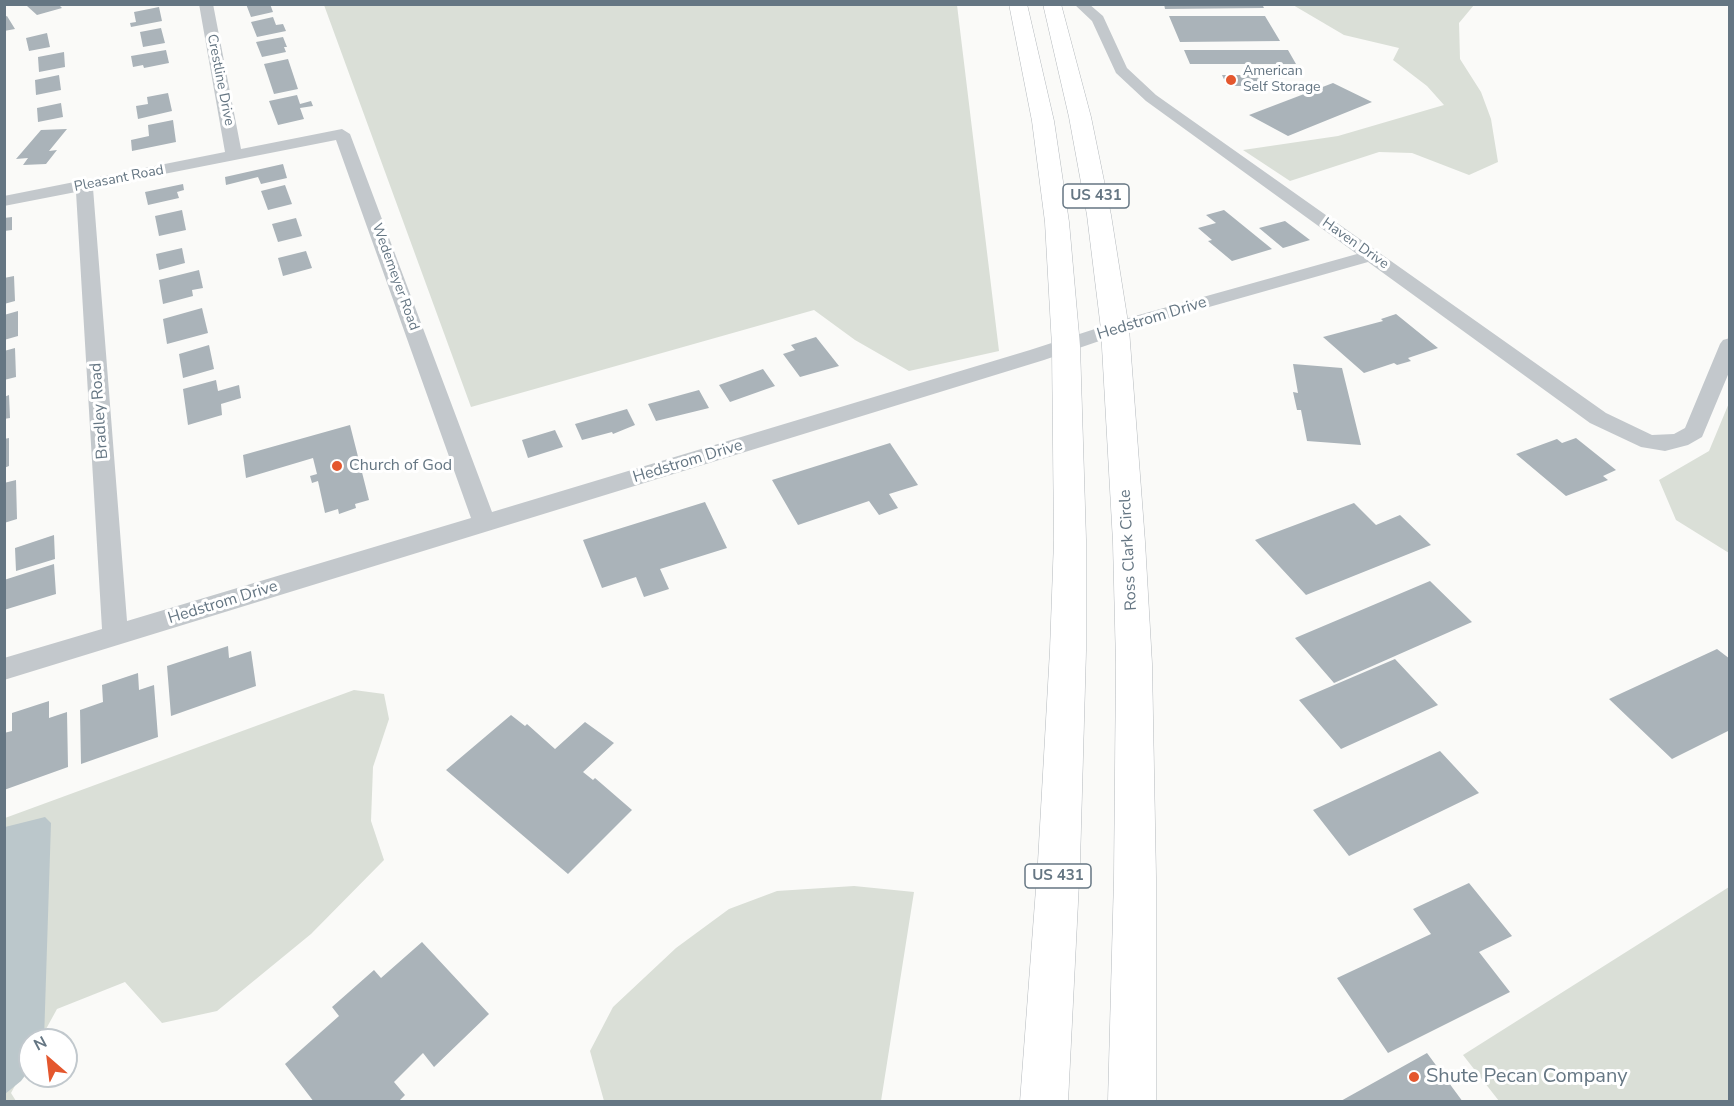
<!DOCTYPE html>
<html>
<head>
<meta charset="utf-8">
<style>
	body { margin:0 }
	#map { position:relative; width:1734px; height:1106px; overflow:hidden; background:#fafaf8; font-family:"Nunito Sans",sans-serif }
	canvas { display:block }
	.frame { position:absolute; inset:0; border:6px solid #657683; pointer-events:none }
	.north { position:absolute; left:18px; top:1028px; width:60px; height:60px; box-sizing:border-box; background:#fff; border:2px solid #c1c8cd; border-radius:50%; rotate:332deg; font-size:16px; font-weight:700; line-height:24px; text-align:center; color:#657683 }
	.north::after { content:''; display:block; margin:auto; width:21px; height:27px; background:#e4572e; clip-path:polygon(50% 0,100% 100%,50% 72%,0 100%) }
</style>
</head>
<body>
<div id="map">
<canvas width="1734" height="1106"></canvas>
<div class="frame"></div>
<div class="north">N</div>
</div>
<script>
const g = document.querySelector('canvas').getContext('2d');
g.lineJoin = 'round';
function fillPath(path, color) { g.fillStyle = color; g.fill(path, 'evenodd'); }
const poly = rows => new Path2D(rows.map(r => 'M' + r).join(''));
function trace(path, color, width, dash) { g.strokeStyle = color; g.lineWidth = width; g.lineCap = dash ? 'butt' : 'round'; g.setLineDash(dash || []); g.stroke(path); }
function label(font, color, halo, rows, align = 'center') {
  g.font = font + ' "Nunito Sans",sans-serif'; g.lineWidth = 6; g.setLineDash([]); g.textBaseline = 'middle'; g.strokeStyle = halo; g.fillStyle = color; for (const [text, x, y, turn = 0] of rows) {
    g.save(); g.translate(x, y); g.rotate((+turn || 0) * Math.PI / 180); g.textAlign = isNaN(turn) ? turn : align; if (halo) g.strokeText(text, 0, 0); g.fillText(text, 0, 0); g.restore();
  }
}
fillPath(poly([
	[324,5,957,5,999,351,909,371,855,340,814,310,471,407],
	[1293,5,1474,5,1459,23,1460,59,1481,92,1491,119,1498,162,1469,175,1412,153,1379,152,1290,181,1243,150,1338,136,1444,105,1427,86,1393,60,1399,48,1344,35],
	[1729,403,1729,553,1676,520,1659,480,1709,451],
	[354,690,384,694,389,719,373,767,371,821,384,860,311,934,217,1011,162,1023,125,982,57,1009,40,1040,30,1040,30,1058,11,1093,16,1101,5,1102,5,818],
	[854,886,914,892,881,1101,604,1101,590,1051,613,1007,676,948,729,909,777,891],
	[1729,887,1729,1101,1499,1101,1463,1055]
]), '#dadfd7');
fillPath(poly([
	[45,817,51,823,44,1040,30,1040,30,1069,21,1081,5,1094,5,827]
]), '#bbc7cb');
fillPath(poly([
	[32,4,58,4,62,8,37,15,27,6],
	[246,4,270,4,273,12,251,17],
	[1164,4,1262,4,1264,8,1165,9],
	[159,7,162,21,131,27,130,23,136,22,134,12],
	[7,16,15,29,4,31,4,17],
	[1169,16,1265,16,1280,41,1180,42],
	[273,17,276,25,283,24,286,31,257,37,251,22],
	[161,28,165,43,143,47,140,32],
	[47,33,50,47,29,51,26,38],
	[283,37,287,47,284,47,286,52,262,57,256,42],
	[166,50,169,63,144,68,143,65,133,67,131,56],
	[1184,50,1288,50,1296,64,1190,64],
	[64,52,65,67,39,72,38,57],
	[288,59,298,89,274,94,264,64],
	[59,75,61,90,36,95,35,80],
	[1222,75,1258,75,1263,86,1227,86],
	[1333,83,1372,102,1288,136,1249,115],
	[168,93,172,111,138,119,136,106,148,104,147,97],
	[297,95,300,104,311,101,313,106,300,108,304,119,278,125,269,101],
	[61,103,63,117,38,122,37,108],
	[173,120,176,142,132,151,131,140,149,136,148,125],
	[67,129,49,151,57,150,46,164,23,165,28,158,16,159,41,130],
	[283,164,287,178,261,184,258,177,226,185,225,177],
	[183,184,184,190,177,192,179,198,148,205,145,192],
	[285,185,292,204,268,210,261,191],
	[182,210,186,230,159,236,155,216],
	[1224,210,1272,249,1232,261,1208,241,1212,240,1198,228,1216,223,1206,215],
	[12,217,12,230,4,231,4,218],
	[296,218,302,236,278,242,272,224],
	[1285,221,1310,240,1283,248,1259,228],
	[182,248,185,263,159,270,156,254],
	[306,251,312,268,283,276,278,258],
	[199,270,203,288,192,290,193,296,163,304,159,280],
	[14,276,15,301,4,304,4,278],
	[202,308,208,333,167,344,163,319],
	[18,311,18,336,4,340,4,315],
	[1396,314,1438,348,1408,358,1411,361,1397,365,1394,363,1364,373,1323,337,1383,321,1381,319],
	[816,337,839,366,800,377,783,354,795,350,791,345],
	[209,345,214,369,183,378,179,354],
	[15,348,16,377,4,380,4,351],
	[1293,364,1342,368,1361,445,1307,441,1301,410,1297,410,1293,392,1298,393],
	[763,369,775,386,730,402,719,385],
	[216,380,218,391,239,385,241,398,221,404,222,415,188,425,183,389],
	[699,390,709,408,656,421,648,404],
	[9,395,10,418,4,419,4,397],
	[627,409,635,425,613,434,612,432,582,440,575,424],
	[350,425,369,500,355,504,356,508,339,514,338,509,325,513,318,481,312,483,310,476,317,474,313,458,246,478,243,455],
	[555,430,563,447,528,458,522,440],
	[9,438,9,466,4,468,4,439],
	[1576,438,1616,470,1603,476,1608,480,1566,496,1516,454,1557,439,1562,443],
	[890,443,918,485,889,494,898,508,879,515,869,501,798,525,772,480],
	[16,480,17,519,4,523,4,483],
	[705,502,727,548,660,569,669,589,644,597,636,577,602,588,583,540],
	[1354,503,1376,525,1400,515,1431,545,1306,595,1255,540],
	[54,535,55,559,16,571,15,548],
	[54,564,56,594,4,610,4,580],
	[1430,581,1472,622,1334,683,1295,638],
	[228,646,229,658,251,651,256,686,171,716,167,666],
	[1717,649,1730,659,1730,730,1672,759,1609,699],
	[1395,659,1438,705,1341,749,1299,700],
	[138,673,139,690,154,685,158,737,81,764,80,710,103,702,102,685],
	[49,701,49,718,67,712,68,767,4,790,4,733,12,731,12,713],
	[511,715,525,726,527,724,555,749,585,722,614,743,583,772,593,780,595,778,632,810,568,874,446,770],
	[1440,751,1479,793,1349,856,1313,810],
	[1469,883,1512,936,1479,952,1510,992,1388,1053,1337,978,1431,934,1413,909],
	[422,942,489,1014,434,1067,423,1053,394,1082,405,1095,398,1102,314,1102,285,1064,339,1016,332,1007,374,970,381,978],
	[1427,1053,1463,1102,1339,1102]
]), '#aab3b9');
const highway = poly([
	[1009,4,1027,4,1054,121,1069,222,1080,346,1086,540,1086,650,1080,862,1068,1102,1020,1102,1038,862,1050,650,1054,540,1052,346,1045,222,1032,121,1009,4],
	[1043,4,1061,4,1091,117,1111,215,1129,329,1145,542,1152,664,1156,878,1156,1102,1108,1102,1114,878,1116,664,1113,542,1101,329,1087,215,1069,117,1043,4]
]);
trace(highway, '#b4b9bd', 1);
fillPath(poly([
	[199,4,213,4,241,149,342,129,350,134,492,512,1030,350,1135,316,1357,254,1146,101,1116,73,1092,21,1074,4,1089,4,1103,16,1127,68,1156,95,1606,413,1652,435,1674,434,1685,428,1720,344,1723,340,1730,338,1730,370,1702,437,1688,445,1665,451,1641,447,1590,423,1368,262,1149,324,1044,360,4,680,4,658,102,629,76,192,4,206,4,196,225,152,199,4],
	[336,140,471,518,127,621,93,188,336,140]
]), '#c3c8cc');
fillPath(highway, '#fff');
for (const [x, y, r, color] of [
	[1231,80,6,"#e4572e"],
	[337,466,6,"#e4572e"],
	[1414,1077,6,"#e4572e"]
]) { const dot = new Path2D(); dot.arc(x, y, r, 0, 2 * Math.PI); g.fillStyle = color; g.fill(dot); trace(dot, '#fff', 2); }
label('14px', '#657683', '#fff', [
	["American",1243,72],
	["Self Storage",1243,88]
], 'left');
label('14px', '#657683', '#fff', [
	["Crestline Drive",220,80,79],
	["Pleasant Road",119,179,-11],
	["Haven Drive",1355,244,35],
	["Wedemeyer Road",395,277,70]
]);
for (const [x, y, w] of [
	[1096,196,66],
	[1058,876,66]
]) { const box = new Path2D(); box.roundRect(x - w / 2, y - 12, w, 24, 4.5); g.fillStyle = '#fff'; g.fill(box); trace(box, '#657683', 1.5); }
label('bold 15px', '#657683', null, [
	["US 431",1096,196],
	["US 431",1058,876]
]);
label('16px', '#657683', '#fff', [
	["Hedstrom Drive",1152,319,-17],
	["Bradley Road",100,411,-94],
	["Hedstrom Drive",688,462,-17],
	["Ross Clark Circle",1129,550,-93],
	["Hedstrom Drive",223,603,-17]
]);
label('16px', '#657683', '#fff', [
	["Church of God",349,466]
], 'left');
label('20px', '#657683', '#fff', [
	["Shute Pecan Company",1426,1077]
], 'left');
</script>
</body>
</html>
